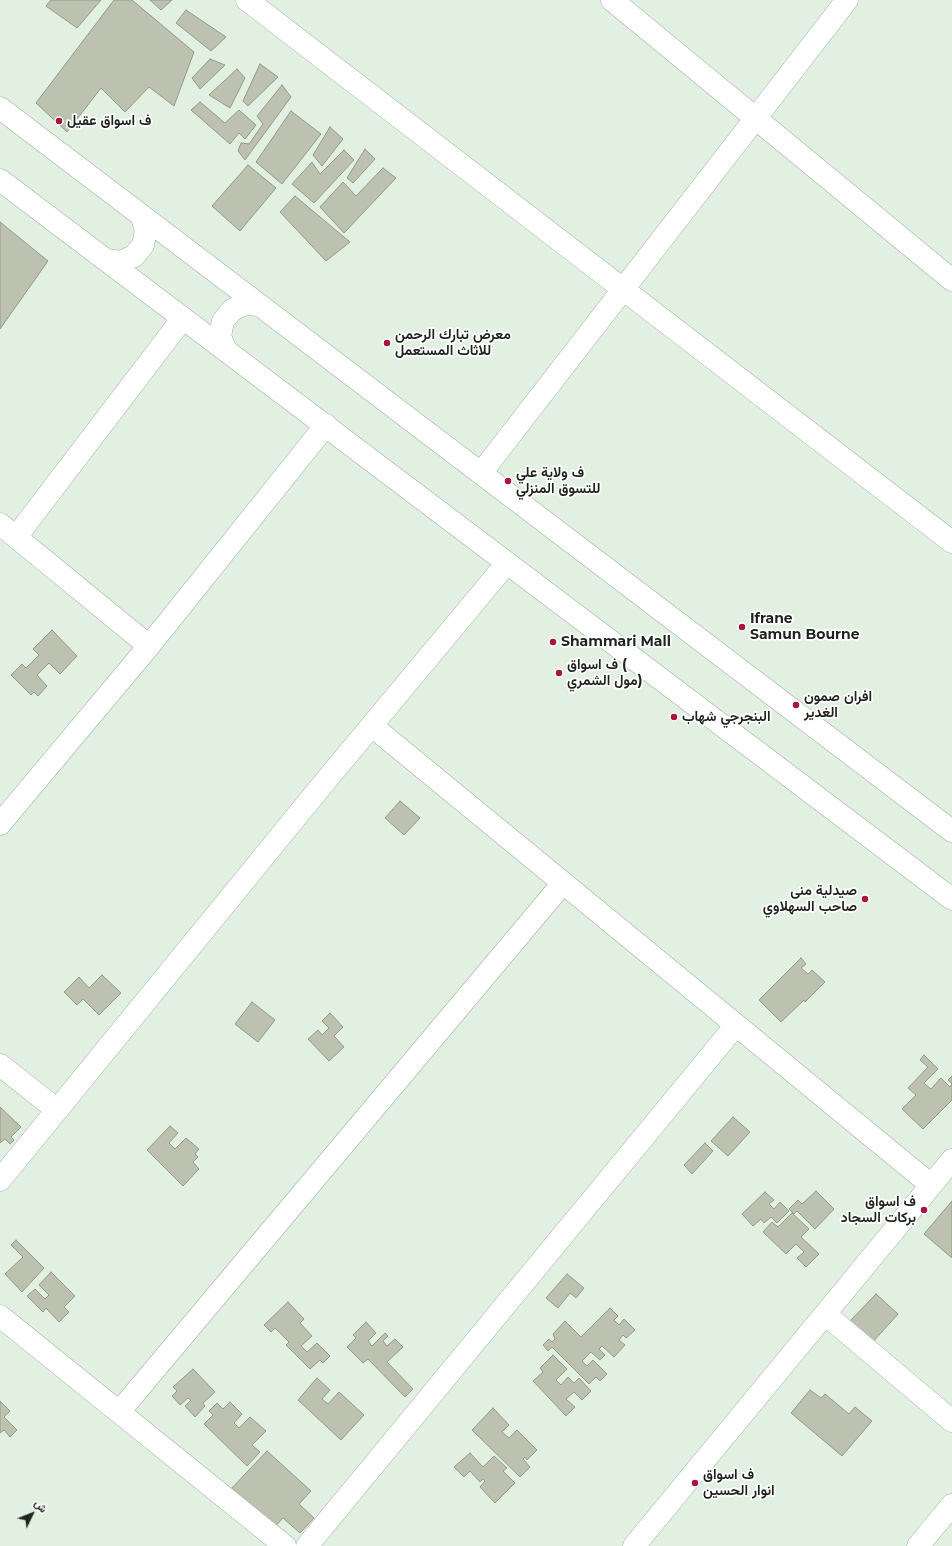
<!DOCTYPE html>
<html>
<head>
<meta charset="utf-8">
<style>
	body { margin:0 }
	#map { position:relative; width:952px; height:1546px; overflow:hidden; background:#e1f0e1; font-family:Montserrat,Vazirmatn,sans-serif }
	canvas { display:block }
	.north { position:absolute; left:12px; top:1494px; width:40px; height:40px; -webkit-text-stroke:3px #fff; paint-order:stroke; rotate:47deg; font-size:11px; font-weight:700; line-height:16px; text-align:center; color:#1e231e }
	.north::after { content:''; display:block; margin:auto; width:14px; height:18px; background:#1e231e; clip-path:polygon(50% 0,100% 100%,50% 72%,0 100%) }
</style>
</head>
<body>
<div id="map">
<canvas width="952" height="1546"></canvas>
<div class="north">ش</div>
</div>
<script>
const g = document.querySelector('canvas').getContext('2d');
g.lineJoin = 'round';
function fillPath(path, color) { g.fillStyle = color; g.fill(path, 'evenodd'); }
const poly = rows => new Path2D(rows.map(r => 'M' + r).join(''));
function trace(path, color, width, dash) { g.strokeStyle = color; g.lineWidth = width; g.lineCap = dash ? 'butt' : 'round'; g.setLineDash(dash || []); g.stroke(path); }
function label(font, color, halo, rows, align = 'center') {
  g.font = font + ' Montserrat,Vazirmatn,sans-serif'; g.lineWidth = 3.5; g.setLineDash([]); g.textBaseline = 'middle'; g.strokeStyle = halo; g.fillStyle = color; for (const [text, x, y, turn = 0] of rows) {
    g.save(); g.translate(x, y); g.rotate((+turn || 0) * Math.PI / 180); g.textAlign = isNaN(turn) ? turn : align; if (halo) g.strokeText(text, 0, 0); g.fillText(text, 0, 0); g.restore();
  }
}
const building = poly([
	[51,0,101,0,77,28,46,6,51,0],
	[114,0,132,0,194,52,174,106,149,87,125,112,101,88,67,132,36,103,114,0],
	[150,0,172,0,161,10,150,0],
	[186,10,226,37,211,51,176,23,186,10],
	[210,59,225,65,200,89,192,78,210,59],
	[260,64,278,77,248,106,243,101,260,64],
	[237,69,245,78,230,108,209,95,237,69],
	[282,85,291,97,245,160,238,151,241,143,249,144,263,124,257,116,282,85],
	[200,102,225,123,239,110,256,125,245,139,239,133,230,144,191,110,200,102],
	[291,111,321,134,282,184,256,162,291,111],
	[330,127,343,139,322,166,313,155,330,127],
	[365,149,375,159,353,183,347,178,365,149],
	[344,150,354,160,314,203,292,184,312,162,320,174,344,150],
	[248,165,276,188,240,231,212,206,248,165],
	[383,168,396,178,344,233,320,207,343,182,356,196,383,168],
	[295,196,350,242,326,261,280,212,295,196],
	[0,222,48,261,0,329,0,222],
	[52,630,77,656,60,674,49,663,37,675,47,686,38,696,34,692,31,695,11,675,22,664,26,668,39,655,33,649,52,630],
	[400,801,420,818,404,835,385,818,400,801],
	[801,958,806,964,801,968,808,974,812,970,825,982,805,1002,804,1000,781,1022,759,1000,801,958],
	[102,975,121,993,99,1015,83,999,77,1005,64,992,79,977,89,988,102,975],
	[252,1002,275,1020,258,1042,235,1024,252,1002],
	[330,1013,343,1027,334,1036,344,1047,329,1061,308,1039,318,1030,322,1035,329,1028,322,1021,330,1013],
	[924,1055,938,1069,924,1083,931,1089,941,1078,950,1087,952,1084,952,1100,923,1129,902,1109,916,1095,908,1088,928,1067,920,1060,924,1055],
	[952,1076,952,1084,948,1080,952,1076],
	[0,1107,21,1127,11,1137,14,1140,10,1144,5,1139,0,1143,0,1107],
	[733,1117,750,1132,728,1156,711,1141,733,1117],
	[170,1126,178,1133,169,1143,175,1149,186,1138,199,1149,195,1154,198,1157,193,1162,199,1169,183,1186,147,1150,170,1126],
	[705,1143,713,1151,692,1174,684,1165,705,1143],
	[816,1191,834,1209,815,1229,797,1211,794,1214,789,1209,798,1200,802,1204,816,1191],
	[765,1192,774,1200,769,1204,774,1209,780,1202,789,1211,777,1223,771,1217,764,1223,761,1219,753,1226,742,1214,765,1192],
	[952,1201,952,1258,924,1234,952,1201],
	[792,1213,809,1229,801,1237,819,1254,806,1267,797,1258,804,1252,796,1244,786,1254,763,1232,772,1222,778,1227,792,1213],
	[16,1240,44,1268,22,1292,5,1274,23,1257,11,1245,16,1240],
	[51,1272,75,1296,64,1307,69,1312,59,1322,46,1308,43,1312,27,1296,35,1289,45,1299,49,1295,39,1285,51,1272],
	[567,1274,584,1288,576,1298,570,1293,558,1308,546,1298,567,1274],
	[876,1294,898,1314,871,1344,848,1323,876,1294],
	[288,1302,304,1319,300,1323,312,1336,301,1346,307,1352,317,1343,330,1356,323,1363,320,1360,310,1369,286,1345,289,1342,275,1328,271,1332,264,1325,288,1302],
	[610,1308,618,1316,614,1320,619,1325,624,1319,635,1330,626,1338,623,1335,619,1340,625,1345,614,1357,602,1346,599,1349,605,1355,600,1360,591,1352,582,1361,587,1366,593,1360,607,1374,600,1381,596,1377,589,1384,552,1347,548,1351,543,1345,549,1339,552,1342,555,1339,553,1334,565,1321,581,1337,610,1308],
	[366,1322,376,1333,368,1341,372,1346,385,1333,388,1336,383,1341,387,1346,395,1339,403,1347,387,1362,413,1389,405,1397,368,1359,363,1363,347,1347,356,1338,353,1335,366,1322],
	[553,1355,567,1369,556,1380,561,1385,568,1377,574,1383,579,1378,591,1391,582,1400,574,1392,566,1399,575,1407,566,1416,533,1381,543,1372,540,1368,553,1355],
	[193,1369,215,1392,203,1403,205,1406,195,1417,185,1406,191,1400,188,1398,180,1405,172,1396,177,1391,173,1387,193,1369],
	[317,1378,330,1390,322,1399,328,1404,339,1392,364,1415,341,1440,298,1400,317,1378],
	[810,1390,821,1398,825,1394,849,1414,855,1407,872,1421,842,1456,791,1413,810,1390],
	[0,1401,10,1411,4,1417,17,1430,10,1437,4,1430,0,1433,0,1401],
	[230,1402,242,1414,234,1423,239,1428,250,1417,266,1431,252,1445,260,1452,247,1466,204,1424,213,1415,209,1411,217,1403,223,1409,230,1402],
	[493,1408,509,1425,502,1432,509,1438,517,1430,537,1450,527,1460,525,1457,523,1459,530,1467,520,1477,472,1430,493,1408],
	[267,1451,311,1491,299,1504,314,1518,300,1533,283,1518,271,1531,229,1491,267,1451],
	[470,1453,483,1467,494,1456,507,1468,503,1471,515,1483,495,1503,480,1487,485,1481,483,1479,480,1482,470,1471,464,1477,454,1467,470,1453]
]);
fillPath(building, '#bdc2b0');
trace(building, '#949988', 1);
const minor = poly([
	[247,0,952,542],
	[612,0,952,280],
	[481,473,847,0],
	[0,524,149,646],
	[16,537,183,318],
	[372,726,931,1185],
	[0,824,149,646,326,425],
	[0,1065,57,1110],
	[0,1180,323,784,507,563],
	[825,1314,952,1421],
	[0,1316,285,1546],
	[119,1412,563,883],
	[307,1546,736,1025],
	[634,1546,952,1160],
	[918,1546,952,1505]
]);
const tertiary = poly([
	[0,108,952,831],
	[0,180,952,899],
	[106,260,121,262,134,256,143,245,146,231,142,217],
	[225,349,220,336,223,321,232,310,245,304,259,305]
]);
trace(minor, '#a2b0a2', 23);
trace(tertiary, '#a2b0a2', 23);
trace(minor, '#fff', 22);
trace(tertiary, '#fff', 22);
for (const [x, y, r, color] of [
	[59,121,4,"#a91440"],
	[387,343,4,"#a91440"],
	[508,481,4,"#a91440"],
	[742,627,4,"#a91440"],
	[553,642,4,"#a91440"],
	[559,673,4,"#a91440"],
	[796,705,4,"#a91440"],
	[674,717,4,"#a91440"],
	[865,899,4,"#a91440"],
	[924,1210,4,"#a91440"],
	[695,1483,4,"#a91440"]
]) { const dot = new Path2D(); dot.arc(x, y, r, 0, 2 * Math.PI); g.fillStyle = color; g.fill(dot); trace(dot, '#fff', 1.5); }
label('bold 14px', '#1e231e', '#fff', [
	["ف اسواق عقيل",67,121],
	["معرض تبارك الرحمن",395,335],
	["للاثاث المستعمل",395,351],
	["ف ولاية علي",516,473],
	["للتسوق المنزلي",516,489],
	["Ifrane",750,619],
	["Samun Bourne",750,635],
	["Shammari Mall",561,642],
	["ف اسواق (",567,665],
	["مول الشمري)",567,681],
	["افران صمون",804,697],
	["الغدير",804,713],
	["البنجرجي شهاب",682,717],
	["صيدلية منى",857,891,"right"],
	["صاحب السهلاوي",857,907,"right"],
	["ف اسواق",916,1202,"right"],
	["بركات السجاد",916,1218,"right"],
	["ف اسواق",703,1475],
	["انوار الحسين",703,1491]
], 'left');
</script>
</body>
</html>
